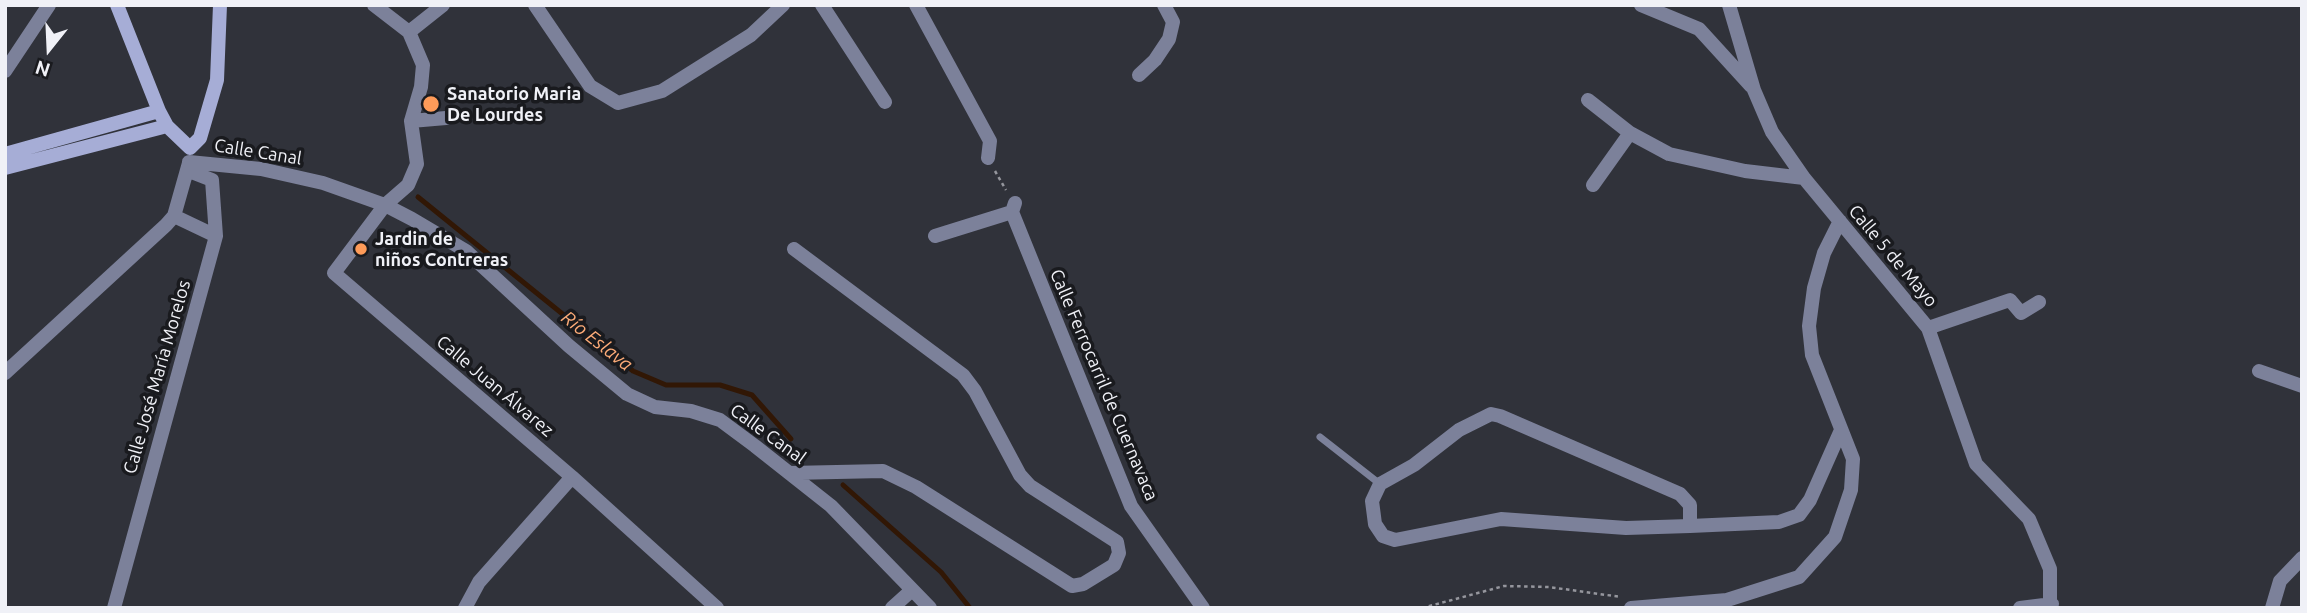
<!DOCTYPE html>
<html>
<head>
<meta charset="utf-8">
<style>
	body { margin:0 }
	#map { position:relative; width:2307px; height:613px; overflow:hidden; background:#30323a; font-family:Ubuntu,sans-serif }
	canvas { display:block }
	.frame { position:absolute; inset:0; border:7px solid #f0f1f7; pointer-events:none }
	.north { position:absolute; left:14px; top:14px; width:70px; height:70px; -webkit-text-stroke:5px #191a1e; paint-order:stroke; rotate:198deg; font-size:19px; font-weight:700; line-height:28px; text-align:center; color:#f0f1f7 }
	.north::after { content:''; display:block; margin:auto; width:24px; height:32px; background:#f0f1f7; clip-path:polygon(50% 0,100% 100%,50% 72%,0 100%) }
</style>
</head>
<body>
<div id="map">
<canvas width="2307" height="613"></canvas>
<div class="frame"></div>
<div class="north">N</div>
</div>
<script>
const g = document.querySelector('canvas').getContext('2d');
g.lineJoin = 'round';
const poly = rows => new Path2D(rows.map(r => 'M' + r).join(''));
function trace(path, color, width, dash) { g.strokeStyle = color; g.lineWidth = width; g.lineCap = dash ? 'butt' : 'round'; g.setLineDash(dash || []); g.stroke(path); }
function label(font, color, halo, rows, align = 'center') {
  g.font = font + ' Ubuntu,sans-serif'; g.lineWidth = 7; g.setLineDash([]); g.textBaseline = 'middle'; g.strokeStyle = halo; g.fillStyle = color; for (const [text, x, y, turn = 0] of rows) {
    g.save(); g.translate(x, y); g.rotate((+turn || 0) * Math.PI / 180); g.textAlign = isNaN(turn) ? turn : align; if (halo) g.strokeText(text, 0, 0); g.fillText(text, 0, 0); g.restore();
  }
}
trace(poly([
	[418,197,633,371,666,385,720,385,752,395,791,439],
	[843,485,941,572,970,608]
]), '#311705', 5);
trace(poly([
	[995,171,1006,190],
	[1422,608,1504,586,1549,587,1621,597]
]), '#95969d', 2.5, [3.5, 3.5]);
trace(poly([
	[1320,437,1380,484]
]), '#7c819a', 7);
trace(poly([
	[374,5,409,32,423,65,421,87,411,121,417,164,408,185,385,205,334,273,572,477,717,608],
	[535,5,590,86,618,103,662,91,751,35,783,5],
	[822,5,885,102],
	[916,5,990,141,988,158],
	[1641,5,1699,29,1751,86],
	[1729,5,1754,90,1772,132,1804,178,1928,328,1976,464,2029,519,2050,569,2050,608],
	[409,32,443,5],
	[5,71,49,5],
	[1139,75,1155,60,1169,39,1173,22,1164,5],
	[1588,100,1630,133],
	[411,121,446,118],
	[189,162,261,169,323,183,385,205,412,219,466,251,569,346,627,394,655,407,691,411,720,420,755,446,831,506,930,608],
	[1593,185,1630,133,1669,154,1745,171,1804,178],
	[1015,203,1012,212,1131,506,1203,608],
	[174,216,216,236],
	[935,236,1012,212],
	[1928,328,2010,300,2021,313,2039,302],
	[2259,371,2302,386],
	[5,373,166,225,174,216,189,163],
	[790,473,883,471,916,487,1072,586,1083,584,1114,565,1119,553,1117,542,1030,486,1020,475,975,391,963,375,794,249],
	[1690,526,1690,505,1680,494,1500,416,1491,414,1459,430,1414,465,1380,484,1372,501,1375,524,1383,536,1395,540,1501,519,1626,528,1690,526,1779,522,1799,515,1810,500,1841,430],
	[114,608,216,236,212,180,189,171],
	[465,608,479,582,572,477],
	[892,608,912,590],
	[1631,608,1727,600,1799,577,1835,537,1851,490,1853,459,1812,355,1809,326,1814,288,1824,253,1840,221],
	[2020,608,2052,604],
	[2272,608,2280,581,2302,558]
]), '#7c819a', 14);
trace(poly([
	[117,5,159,111,167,126,190,148,200,138,217,80,220,5],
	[5,154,159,111],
	[5,168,167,126]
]), '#a6add6', 14);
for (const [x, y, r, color] of [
	[431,104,9,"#fe9b59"],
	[361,249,7,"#fe9b59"]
]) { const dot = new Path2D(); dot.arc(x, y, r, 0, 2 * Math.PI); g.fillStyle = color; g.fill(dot); trace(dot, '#191a1e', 2.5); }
label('bold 18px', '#f0f1f7', '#191a1e', [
	["Sanatorio Maria",447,94],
	["De Lourdes",447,115],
	["Jardin de",375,239],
	["niños Contreras",375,260]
], 'left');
label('18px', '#f0f1f7', '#191a1e', [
	["Calle Canal",258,152,9],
	["Calle 5 de Mayo",1893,256,50],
	["Calle José María Morelos",157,377,-74],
	["Calle Ferrocarril de Cuernavaca",1104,385,67],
	["Calle Juan Álvarez",495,386,40],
	["Calle Canal",768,434,36]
]);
label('italic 19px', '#fcab78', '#191a1e', [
	["Río Eslava",597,341,38]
]);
</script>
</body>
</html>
